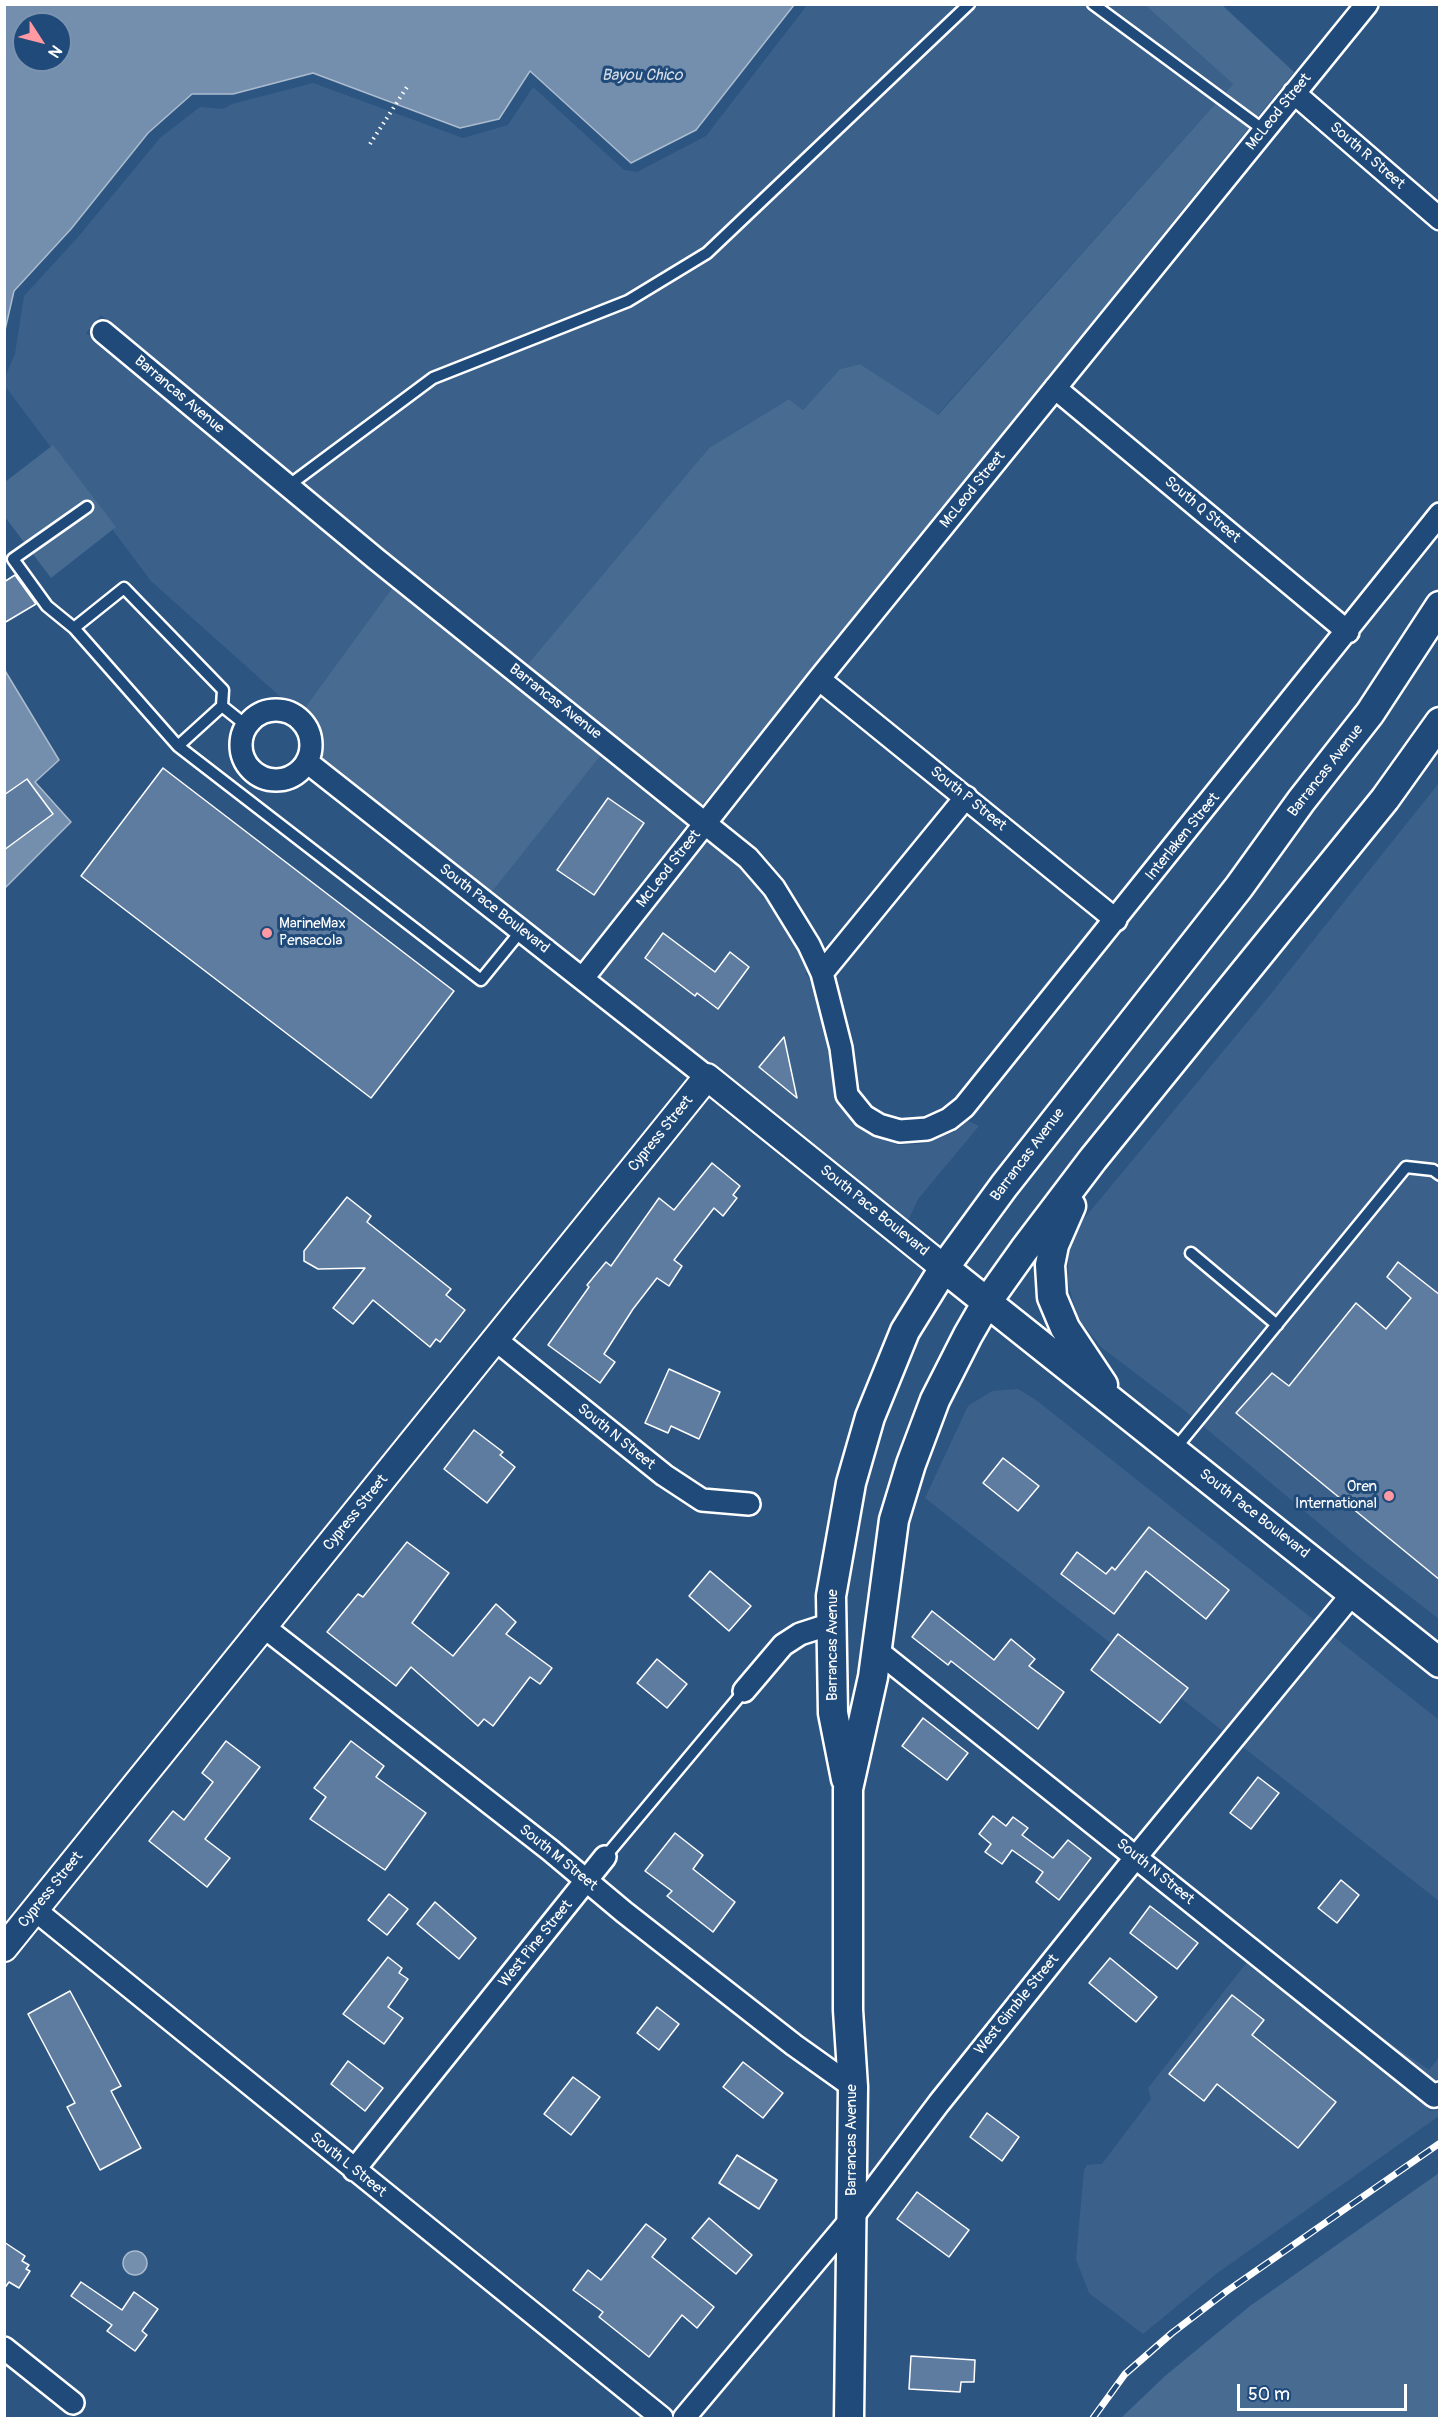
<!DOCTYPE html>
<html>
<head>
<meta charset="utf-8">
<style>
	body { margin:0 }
	#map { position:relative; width:1444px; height:2423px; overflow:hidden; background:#2c5582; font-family:Pangolin,sans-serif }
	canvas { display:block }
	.frame { position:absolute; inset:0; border:6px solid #fff; pointer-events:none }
	.north { position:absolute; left:12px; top:12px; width:60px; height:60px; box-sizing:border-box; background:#1f4a7a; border:2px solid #7992af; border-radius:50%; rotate:126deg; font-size:16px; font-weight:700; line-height:24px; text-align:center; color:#fff }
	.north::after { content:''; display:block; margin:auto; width:21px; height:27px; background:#ff9aa2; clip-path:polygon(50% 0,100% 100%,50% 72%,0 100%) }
	.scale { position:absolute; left:1237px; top:2384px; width:170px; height:27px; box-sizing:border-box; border:3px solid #fff; border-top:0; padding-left:8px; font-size:18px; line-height:21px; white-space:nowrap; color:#fff; -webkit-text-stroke:4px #1f4a7a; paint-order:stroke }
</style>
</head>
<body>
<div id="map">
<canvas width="1444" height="2423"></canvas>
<div class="frame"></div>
<div class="north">N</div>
<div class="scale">50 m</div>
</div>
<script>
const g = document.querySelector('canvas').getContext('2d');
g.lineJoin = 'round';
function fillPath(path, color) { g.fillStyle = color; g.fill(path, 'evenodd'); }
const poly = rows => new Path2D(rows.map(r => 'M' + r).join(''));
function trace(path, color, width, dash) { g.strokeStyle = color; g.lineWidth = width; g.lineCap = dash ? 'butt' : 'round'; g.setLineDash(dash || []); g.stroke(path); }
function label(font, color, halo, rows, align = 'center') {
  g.font = font + ' Pangolin,sans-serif'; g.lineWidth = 6; g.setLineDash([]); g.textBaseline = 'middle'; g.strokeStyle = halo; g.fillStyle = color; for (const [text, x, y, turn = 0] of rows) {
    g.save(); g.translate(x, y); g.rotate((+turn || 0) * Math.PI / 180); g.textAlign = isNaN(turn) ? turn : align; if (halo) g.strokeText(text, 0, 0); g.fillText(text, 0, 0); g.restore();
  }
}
fillPath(poly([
	[808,4,1145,5,1233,84,937,415,860,364,840,369,803,410,789,399,709,448,527,665,383,550,101,315,86,333,393,587,304,709,284,700,151,581,5,386,5,377,15,354,24,296,79,236,160,138,200,107,223,109,232,104,313,83,463,138,508,125,533,87,624,170,637,172,706,136],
	[602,754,688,823,580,961,491,893],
	[1439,783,1439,1619,1364,1561,1184,1410,1101,1347,1078,1318,1067,1280,1069,1246,1077,1227,1269,996],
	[708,840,739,866,764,894,798,949,808,970,805,974,811,979,823,1023,835,1094,847,1116,873,1135,898,1145,920,1144,933,1140,956,1131,968,1121,979,1126,918,1199,907,1223,600,977],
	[1018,1389,1036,1400,1314,1620,1223,1731,925,1498,968,1406,992,1391],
	[1334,1637,1439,1720,1439,1901,1243,1747],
	[1248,1961,1425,2103,1430,2111,1439,2110,1439,2116,1216,2274,1143,2334,1089,2293,1076,2259,1084,2170,1087,2165,1102,2164,1151,2099,1148,2088],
	[1364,2025,1429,2070,1439,2057,1439,2079,1435,2081]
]), '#3b618b');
fillPath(poly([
	[1145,5,1222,5,1294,72,702,805,527,665,709,448,789,399,803,410,840,369,860,364,938,415,1233,84],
	[53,445,116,527,51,578,5,517,5,482],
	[393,587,602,754,491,893,322,759,323,737,316,721,304,709],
	[1439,2173,1439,2418,1121,2418,1165,2376,1250,2306]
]), '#486b92');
const water = poly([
	[5,4,794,4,794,5,696,130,631,163,530,71,499,119,460,128,313,73,233,94,192,94,148,133,71,229,14,291,5,330,5,4],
	[24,24,60,24,60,60,24,60,24,24],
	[4,669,59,760,35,782,71,822,5,888,4,669],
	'123 2263a12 12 0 1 1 24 0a12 12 0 1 1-24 0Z'
]);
fillPath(water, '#748fad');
trace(water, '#acbcce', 1.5);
const building = poly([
	[15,575,36,604,4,623,4,582,15,575],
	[163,768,454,991,371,1098,81,876,163,768],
	[27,779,53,814,4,850,4,795,27,779],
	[608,798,644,823,594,895,557,870,608,798],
	[663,933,715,972,730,952,749,967,718,1009,697,993,695,996,645,958,663,933],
	[784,1037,797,1098,759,1067,784,1037],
	[712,1163,740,1186,733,1195,737,1198,723,1216,714,1208,674,1260,682,1266,669,1286,657,1278,633,1309,604,1354,615,1362,600,1383,548,1345,589,1287,587,1285,606,1262,611,1266,659,1198,674,1210,712,1163],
	[347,1197,371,1216,367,1222,451,1289,446,1295,465,1310,440,1342,436,1339,430,1347,373,1300,353,1324,333,1308,365,1268,318,1269,304,1261,304,1251,347,1197],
	[1398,1262,1440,1295,1440,1580,1236,1413,1272,1373,1289,1386,1356,1303,1386,1329,1411,1298,1387,1277,1398,1262],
	[669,1369,720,1392,699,1439,671,1426,668,1433,645,1423,669,1369],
	[474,1430,503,1452,500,1455,515,1467,487,1503,444,1469,474,1430],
	[1003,1458,1039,1486,1018,1511,983,1483,1003,1458],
	[1149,1527,1229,1590,1206,1619,1146,1571,1114,1614,1061,1574,1077,1552,1106,1574,1112,1567,1115,1570,1149,1527],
	[407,1542,449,1573,412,1623,453,1656,496,1604,516,1622,506,1634,552,1668,540,1684,530,1677,493,1726,484,1719,478,1726,411,1667,396,1686,327,1632,358,1594,363,1597,407,1542],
	[710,1571,751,1606,729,1631,689,1596,710,1571],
	[932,1611,994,1660,1011,1639,1035,1659,1029,1666,1064,1692,1038,1729,951,1661,948,1665,912,1637,932,1611],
	[1118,1634,1188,1688,1160,1723,1091,1670,1118,1634],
	[657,1659,687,1684,667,1708,637,1683,657,1659],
	[923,1718,968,1753,947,1780,902,1746,923,1718],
	[226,1741,260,1767,205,1839,230,1858,207,1887,149,1841,173,1811,184,1820,213,1782,202,1773,226,1741],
	[351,1741,384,1766,376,1777,426,1813,385,1870,310,1819,326,1797,314,1788,351,1741],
	[1258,1777,1279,1793,1251,1829,1230,1813,1258,1777],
	[993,1816,1006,1826,1013,1817,1028,1828,1022,1835,1053,1858,1068,1840,1091,1858,1059,1900,1036,1882,1043,1872,1012,1850,1002,1864,985,1852,991,1844,979,1834,993,1816],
	[675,1833,703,1855,693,1869,735,1902,713,1932,667,1896,672,1891,645,1871,675,1833],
	[1341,1880,1359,1895,1337,1923,1318,1908,1341,1880],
	[389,1894,408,1909,387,1935,368,1920,389,1894],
	[435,1902,476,1938,459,1959,417,1924,435,1902],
	[1150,1906,1198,1943,1177,1969,1130,1933,1150,1906],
	[388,1957,402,1968,399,1973,408,1979,388,2007,403,2018,384,2044,343,2014,388,1957],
	[1110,1958,1157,1997,1136,2022,1089,1983,1110,1958],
	[70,1991,121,2086,111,2091,141,2148,100,2170,67,2107,75,2103,28,2014,70,1991],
	[1232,1995,1264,2020,1252,2035,1336,2102,1298,2148,1217,2084,1204,2101,1169,2074,1232,1995],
	[657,2007,679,2024,659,2050,637,2033,657,2007],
	[348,2061,383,2088,365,2111,331,2084,348,2061],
	[743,2062,783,2093,763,2118,723,2087,743,2062],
	[573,2077,600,2097,571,2135,544,2114,573,2077],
	[987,2113,1019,2137,1002,2161,970,2137,987,2113],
	[737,2155,777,2180,759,2209,719,2183,737,2155],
	[917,2192,969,2230,949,2257,897,2219,917,2192],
	[709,2218,752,2255,736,2274,692,2238,709,2218],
	[646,2224,666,2239,652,2257,714,2307,697,2328,682,2315,649,2357,599,2317,603,2312,573,2290,588,2270,601,2280,646,2224],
	[4,2242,25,2256,22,2261,29,2265,26,2269,30,2271,19,2288,9,2282,4,2289,4,2242],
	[81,2282,122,2310,134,2292,158,2309,142,2331,147,2335,135,2351,107,2331,112,2325,71,2296,81,2282],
	[911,2356,975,2360,974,2382,961,2382,960,2392,909,2389,911,2356]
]);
fillPath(building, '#5e7c9f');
trace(building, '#fff', 1.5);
const service = poly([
	[1093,4,1265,131],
	[288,486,433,378,628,301,707,253,969,4],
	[87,507,13,559,47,606,74,628,178,746],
	[74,628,124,588,223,690,222,706],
	[247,726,222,706,178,746,481,980,521,931],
	[1191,1253,1277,1325],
	[1174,1450,1406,1167,1433,1170,1440,1175],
	[605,1857,744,1691]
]);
const minor = poly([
	[1294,93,1440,219],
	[103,332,376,559,748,858,774,888,809,945,822,973,841,1048,847,1095,864,1116,879,1125,900,1131,927,1129,949,1119,964,1107,1440,514],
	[1055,388,1348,632],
	[819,679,1116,920],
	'241 745a35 35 0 1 1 70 0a35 35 0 1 1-70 0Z',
	[307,762,707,1077],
	[822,973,966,797],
	[583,978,819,679,1367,4],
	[496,1340,664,1475,702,1500,749,1504],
	[264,1627,550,1850,624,1912,794,2045,853,2087],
	[875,1649,1434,2096,1440,2093],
	[744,1691,783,1645,800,1634,831,1624],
	[35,1910,662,2418],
	[354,2170,605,1857],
	[4,2348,73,2403],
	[684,2418,852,2218,939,2103,1136,1857,1353,1593]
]);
const tertiary = poly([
	[4,1948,707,1077,944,1268]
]);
const secondary = poly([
	[1071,1206,1054,1245,1050,1265,1052,1297,1065,1328,1103,1385],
	[944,1268,1440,1663],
	[846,1779,833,1713,831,1596,851,1483,870,1417,905,1331,944,1268,1004,1186,1239,887,1301,801,1370,713,1440,606],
	[849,2418,853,2087,848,2010,848,1789,873,1677,894,1520,911,1464,935,1400,968,1335,987,1302,1024,1250,1093,1159,1385,799,1440,722]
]);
trace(service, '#fff', 15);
trace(minor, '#fff', 26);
trace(tertiary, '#fff', 30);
trace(secondary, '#fff', 33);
trace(poly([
	[370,144,407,87]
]), '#fff', 4, [1.5, 4.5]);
trace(service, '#1f4a7a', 10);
trace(minor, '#1f4a7a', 21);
trace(tertiary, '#1f4a7a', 26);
trace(secondary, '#1f4a7a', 28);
const rail = poly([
	[1093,2418,1125,2374,1172,2333,1227,2291,1440,2143]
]);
trace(rail, '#fff', 7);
trace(rail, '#1f4a7a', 4.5, [14]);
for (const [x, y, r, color] of [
	[267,933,6,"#ff9aa2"],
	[1389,1496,6,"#ff9aa2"]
]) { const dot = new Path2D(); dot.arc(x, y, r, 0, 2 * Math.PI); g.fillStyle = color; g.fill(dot); trace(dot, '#1f4a7a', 2); }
label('15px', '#fff', '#1f4a7a', [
	["McLeod Street",1279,112,-51],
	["South R Street",1367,156,41],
	["Barrancas Avenue",179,395,40],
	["McLeod Street",973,490,-51],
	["South Q Street",1202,510,40],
	["Barrancas Avenue",555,702,38],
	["Barrancas Avenue",1326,771,-52],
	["South P Street",968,799,39],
	["Interlaken Street",1183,837,-51],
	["McLeod Street",669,869,-52],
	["South Pace Boulevard",494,909,38],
	["Cypress Street",661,1134,-51],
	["Barrancas Avenue",1028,1155,-53],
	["South Pace Boulevard",874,1211,39],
	["South N Street",616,1437,39],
	["Cypress Street",356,1513,-51],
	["South Pace Boulevard",1254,1514,38],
	["Barrancas Avenue",833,1645,-90],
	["South M Street",558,1858,39],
	["South N Street",1155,1872,39],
	["Cypress Street",51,1890,-51],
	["West Pine Street",536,1944,-51],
	["West Gimble Street",1017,2005,-51],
	["Barrancas Avenue",852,2140,-90],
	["South L Street",348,2165,39]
]);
label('15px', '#fff', '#1f4a7a', [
	["MarineMax",279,924],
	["Pensacola",279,941],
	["Oren",1377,1487,"right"],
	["International",1377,1504,"right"]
], 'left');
label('italic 16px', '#d5dde6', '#1f4a7a', [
	["Bayou Chico",642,76]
]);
</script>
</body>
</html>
